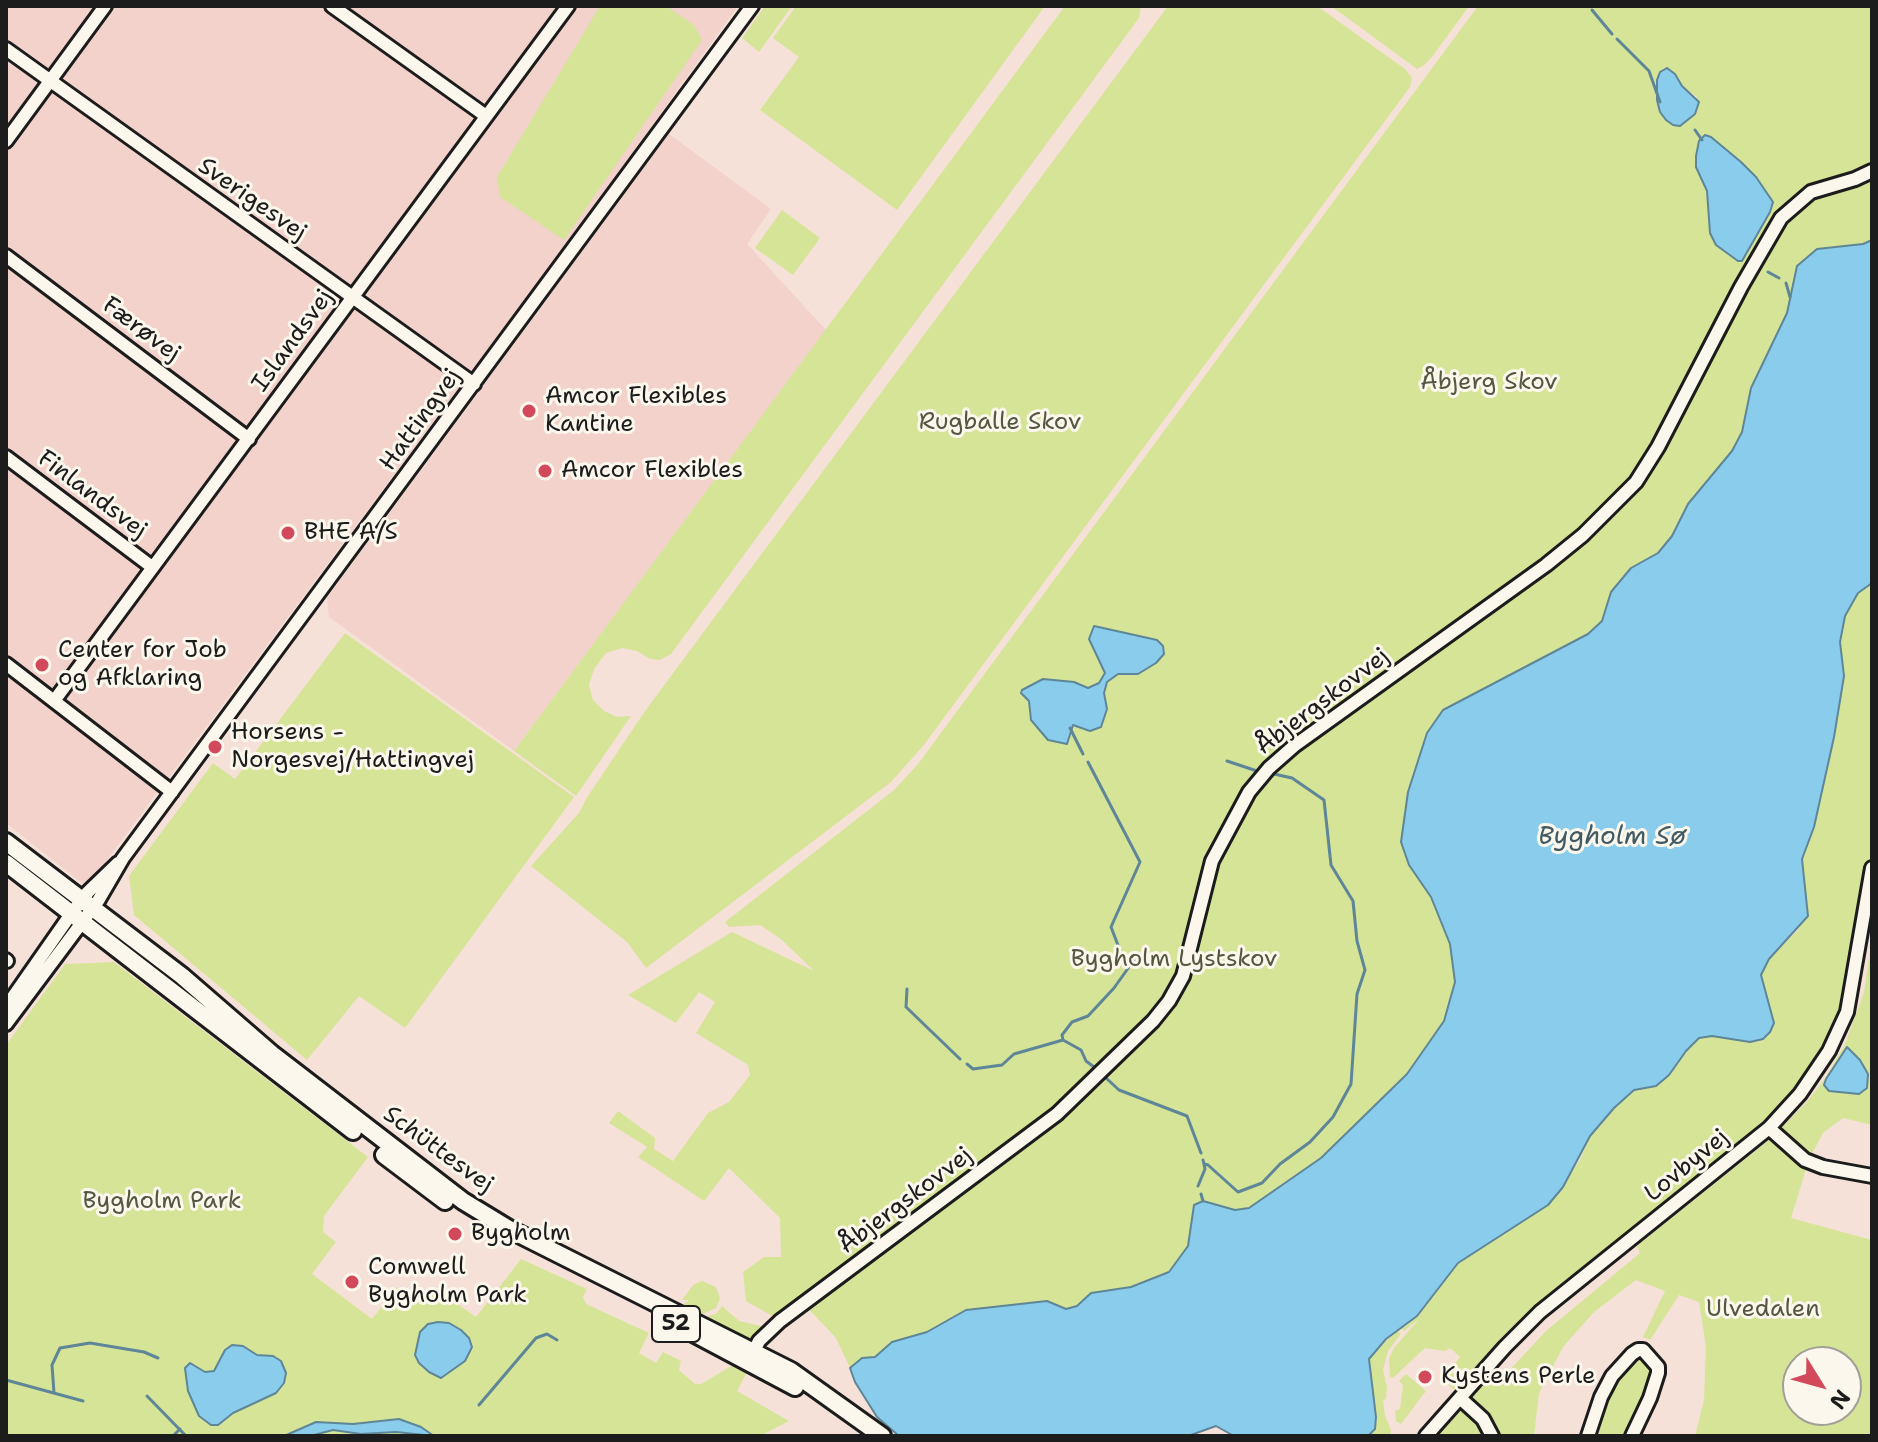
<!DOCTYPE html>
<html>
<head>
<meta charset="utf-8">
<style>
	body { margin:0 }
	#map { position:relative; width:1878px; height:1442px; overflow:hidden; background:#f6e1d8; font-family:"Shantell Sans",sans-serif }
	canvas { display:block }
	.frame { position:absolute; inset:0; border:8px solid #1c1c1c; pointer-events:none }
	.north { position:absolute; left:1782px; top:1346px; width:80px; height:80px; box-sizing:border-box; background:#fbf7ec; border:2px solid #a29f99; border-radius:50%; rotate:127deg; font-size:22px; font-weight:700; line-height:32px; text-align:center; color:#1c1c1c }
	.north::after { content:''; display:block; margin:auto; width:28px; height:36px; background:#d1495b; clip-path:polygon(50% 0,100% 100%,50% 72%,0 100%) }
</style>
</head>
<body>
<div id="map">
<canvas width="1878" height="1442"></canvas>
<div class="frame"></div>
<div class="north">N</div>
</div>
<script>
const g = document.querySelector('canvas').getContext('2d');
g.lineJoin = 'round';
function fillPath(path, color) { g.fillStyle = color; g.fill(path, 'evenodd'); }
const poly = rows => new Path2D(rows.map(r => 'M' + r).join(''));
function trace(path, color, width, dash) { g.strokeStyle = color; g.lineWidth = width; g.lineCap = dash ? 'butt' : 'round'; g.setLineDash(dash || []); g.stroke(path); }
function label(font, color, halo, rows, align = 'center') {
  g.font = font + ' "Shantell Sans",sans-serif'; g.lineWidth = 6; g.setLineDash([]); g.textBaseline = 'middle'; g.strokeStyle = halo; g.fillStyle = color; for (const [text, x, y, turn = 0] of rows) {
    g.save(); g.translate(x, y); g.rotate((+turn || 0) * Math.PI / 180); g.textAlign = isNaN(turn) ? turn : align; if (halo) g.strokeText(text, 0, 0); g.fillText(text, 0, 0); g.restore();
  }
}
fillPath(poly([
	[6,6,738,6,591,210,87,887,6,823],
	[669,134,771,209,747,244,826,330,514,751,329,617,327,598]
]), '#f2d2ca');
fillPath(poly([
	[600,6,666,6,695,26,702,40,564,240,500,197,497,177],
	[765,6,792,6,759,52,742,38],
	[796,6,1045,6,897,210,760,110,799,57,773,38],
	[1065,6,1141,6,1139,18,671,654,660,660,650,659,637,651,622,648,606,653,594,669,589,685,593,700,604,711,617,717,631,716,576,796,514,751],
	[1168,6,1317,6,1405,69,1412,78,1410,87,923,746,891,782,646,968,627,942,531,866,579,813,586,799,645,711],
	[1331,6,1469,6,1432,57,1424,65,1417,69],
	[1478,6,1872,6,1872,240,1863,244,1817,249,1797,266,1787,313,1751,388,1742,432,1732,452,1688,504,1672,536,1657,553,1631,568,1611,592,1602,621,1588,634,1409,865,1431,897,1450,944,1455,982,1444,1021,1407,1074,1321,1158,1249,1208,1235,1210,1203,1201,1194,1205,1188,1246,1169,1272,1131,1287,1091,1293,1077,1306,1066,1309,1046,1301,966,1310,927,1332,892,1342,875,1357,862,1358,850,1368,836,1338,801,1301,774,1317,746,1301,743,1272,764,1257,781,1257,780,1218,729,1168,704,1201,638,1157,647,1147,609,1123,618,1111,655,1138,654,1149,673,1161,708,1113,729,1102,750,1075,748,1065,696,1033,715,1002,699,992,676,1023,628,995,732,932,814,971,781,939,760,925,729,927,725,922,894,790,918,764],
	[1660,72,1676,74,1682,86,1697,97,1680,126,1673,125,1665,119,1656,89],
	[1703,181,1772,207,1742,260,1710,233,1709,207],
	[1094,626,1156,640,1138,674,1118,674,1107,682,1104,693,1107,709,1090,731,1073,725,1070,728,1069,740,1048,740,1031,720,1029,701,1022,690,1043,679,1074,682,1089,688,1099,683,1105,673,1093,647],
	[782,210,820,238,793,275,755,248],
	[1872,583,1872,875,1864,873,1859,889,1850,964,1837,1022,1811,1071,1786,1103,1758,1125,1757,1130,1536,1305,1502,1337,1455,1390,1442,1380,1460,1357,1450,1348,1445,1351,1425,1348,1394,1377,1390,1378,1389,1358,1394,1348,1419,1319,1404,1331,1399,1327,1405,1327,1417,1316,1458,1263,1548,1205,1580,1160,1590,1136,1614,1108,1634,1090,1656,1086,1669,1075,1686,1051,1699,1038,1712,1036,1750,1042,1774,1023,1761,975,1769,959,1799,929,1808,904,1802,877,1802,859,1814,827,1834,736,1844,676,1840,642,1845,616,1858,593],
	[345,633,574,797,405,1028,359,996,307,1060,134,915,129,876,213,763,235,779],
	[1870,951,1872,952,1872,1125,1843,1118,1823,1133,1809,1159,1780,1134,1780,1129,1806,1103,1826,1077,1845,1044,1864,992],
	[114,962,368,1157,324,1216,323,1232,336,1242,312,1274,372,1319,397,1287,420,1304,433,1287,476,1317,521,1259,587,1289,583,1297,586,1304,649,1333,639,1353,656,1363,663,1352,681,1361,679,1370,695,1384,701,1384,733,1365,747,1372,737,1391,789,1421,760,1436,6,1436,6,1045,65,964],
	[1769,1140,1807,1166,1791,1218,1872,1240,1872,1436,1695,1436,1704,1400,1706,1347,1699,1302,1679,1295,1650,1340,1643,1337,1665,1291,1636,1280,1594,1312,1563,1347,1539,1393,1534,1436,1496,1436,1469,1400,1493,1374,1504,1376,1546,1331,1640,1253,1637,1246],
	[1798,1362,1846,1362,1846,1410,1798,1410],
	[702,1281,716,1287,720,1298,716,1308,703,1314,683,1305,689,1300,682,1300,693,1285],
	[722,1306,739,1321,761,1326,764,1330,749,1339,707,1317,717,1313],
	[1397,1330,1401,1334,1388,1351,1383,1370,1387,1387,1386,1398,1383,1401,1385,1416,1391,1430,1390,1436,1368,1436,1375,1429,1376,1417,1369,1359],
	[1638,1356,1654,1372,1628,1436,1593,1436,1599,1410,1617,1377],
	[1406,1374,1426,1391,1401,1424,1396,1421,1395,1411,1400,1409,1403,1385,1399,1381],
	[1464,1406,1474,1414,1488,1436,1438,1436]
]), '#d6e497');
const water = poly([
	[1667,68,1675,74,1682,86,1699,102,1695,114,1680,126,1673,125,1666,120,1660,112,1657,100,1657,80,1660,72,1667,68],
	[1705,135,1711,137,1741,162,1756,177,1773,202,1770,212,1742,261,1738,261,1716,245,1710,233,1707,191,1696,167,1696,156,1699,141,1705,135],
	[1872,240,1872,583,1858,593,1845,616,1840,642,1844,676,1834,737,1814,827,1802,859,1808,916,1769,959,1761,975,1774,1023,1770,1032,1763,1039,1750,1042,1712,1036,1699,1038,1686,1051,1669,1075,1656,1086,1634,1090,1614,1108,1590,1136,1563,1187,1548,1205,1458,1263,1417,1316,1386,1339,1369,1359,1376,1417,1375,1429,1368,1436,1234,1436,1216,1426,1188,1436,899,1436,877,1417,855,1382,850,1368,862,1358,875,1357,892,1342,927,1332,966,1310,1047,1301,1066,1309,1077,1306,1091,1293,1131,1287,1169,1272,1188,1246,1194,1205,1203,1201,1235,1210,1249,1208,1321,1158,1407,1074,1444,1021,1455,982,1450,944,1431,897,1409,865,1401,842,1408,792,1427,733,1443,710,1588,634,1602,621,1611,592,1631,568,1658,553,1672,536,1688,504,1732,451,1742,432,1751,388,1787,313,1797,266,1817,249,1863,244,1872,240],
	[1094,626,1157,640,1163,646,1164,654,1156,663,1138,674,1118,674,1107,682,1104,693,1107,709,1101,727,1090,731,1073,725,1067,744,1048,740,1031,720,1029,701,1021,693,1022,690,1043,679,1074,682,1088,688,1099,683,1105,673,1089,639,1094,626],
	[1847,1047,1860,1060,1868,1074,1867,1088,1859,1094,1829,1091,1824,1085,1826,1079,1847,1047],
	[438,1322,449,1323,461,1330,469,1338,472,1347,465,1361,441,1378,429,1372,419,1363,415,1355,420,1332,428,1324,438,1322],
	[232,1345,243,1346,257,1355,273,1356,281,1361,286,1373,284,1383,276,1393,233,1413,218,1425,211,1425,199,1416,188,1391,185,1368,190,1363,205,1372,214,1371,225,1350,232,1345],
	[399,1419,421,1427,434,1436,396,1432,361,1434,333,1430,310,1436,284,1436,316,1422,353,1424,399,1419]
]);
fillPath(water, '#8acceb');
trace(water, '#5e8698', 2);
trace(poly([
	[1592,10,1612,34],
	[1617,39,1649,71,1660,102],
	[1695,130,1702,140],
	[1768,272,1779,278],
	[1786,283,1790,297],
	[1070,728,1083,754],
	[1227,761,1257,771],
	[1088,762,1140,862,1111,927,1121,953,1134,960,1114,988,1088,1016,1072,1022,1062,1035,1063,1040,1081,1050,1086,1061,1094,1067],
	[907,989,906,1007,960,1059],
	[967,1064,973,1069,1002,1065,1014,1054,1063,1040],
	[1106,1078,1119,1090,1187,1116,1201,1153],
	[1204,1164,1208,1165,1238,1192,1262,1183,1280,1164,1310,1142,1333,1117,1351,1084,1357,994,1365,970,1357,941,1353,901,1331,865,1324,800,1292,778,1274,774],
	[1198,1186,1205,1169,1203,1160],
	[1201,1194,1203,1201],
	[6,1380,83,1401],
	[54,1393,52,1365,60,1348,90,1343,144,1352,158,1358],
	[147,1396,186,1436],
	[479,1405,536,1338,547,1334,557,1340],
	[173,1436,180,1429]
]), '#5e8698', 3);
const minor = poly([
	[332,6,486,116],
	[6,49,474,384],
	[6,141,105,6],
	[6,256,249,439],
	[6,457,152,567],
	[6,664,172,792],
	[54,701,568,6],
	[6,960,7,961],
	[6,1007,71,914,88,892,118,863],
	[6,1024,98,901,123,858,752,6],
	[1769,1128,1805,1160,1823,1167,1872,1176],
	[754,1351,759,1341,780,1321,1057,1114,1153,1021,1169,1001,1183,976,1212,861,1249,792,1269,768,1294,746,1546,565,1583,535,1636,482,1658,447,1741,287,1781,218,1811,192,1855,179,1872,171],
	[1460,1398,1483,1419,1492,1436],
	[1426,1436,1505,1347,1540,1312,1769,1128,1800,1094,1829,1051,1847,1012,1872,868],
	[1588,1436,1601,1397,1612,1376,1632,1354,1638,1350,1643,1350,1658,1367,1658,1373,1650,1398,1632,1436]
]);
const major = poly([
	[6,842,182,976,272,1054,463,1201,509,1229,791,1371,882,1436],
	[6,863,353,1131],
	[384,1155,445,1201],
	[667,1319,795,1387]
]);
trace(minor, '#1c1c1c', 18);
trace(major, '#1c1c1c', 22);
trace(minor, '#fbf7ec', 12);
trace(major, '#fbf7ec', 16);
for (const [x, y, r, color] of [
	[529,411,8,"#d1495b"],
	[545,471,8,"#d1495b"],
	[288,533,8,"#d1495b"],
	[42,665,8,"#d1495b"],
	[215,747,8,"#d1495b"],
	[455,1234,8,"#d1495b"],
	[352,1282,8,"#d1495b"],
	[1425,1377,8,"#d1495b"]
]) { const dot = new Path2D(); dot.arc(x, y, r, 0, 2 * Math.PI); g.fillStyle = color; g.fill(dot); trace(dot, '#fbf7ec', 3); }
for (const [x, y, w] of [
	[676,1324,48]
]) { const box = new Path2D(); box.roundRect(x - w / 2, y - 18, w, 36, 6); g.fillStyle = '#fbf7ec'; g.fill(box); trace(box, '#1c1c1c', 2); }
label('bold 22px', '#1c1c1c', null, [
	["52",676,1324]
]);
label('24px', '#1c1c1c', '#fbf7ec', [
	["Sverigesvej",252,200,35],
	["Færøvej",141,330,37],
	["Islandsvej",293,341,-54],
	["Hattingvej",421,420,-54],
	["Finlandsvej",92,495,37],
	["Åbjergskovvej",1323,702,-37],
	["Schüttesvej",438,1150,36],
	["Lovbyvej",1687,1166,-39],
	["Åbjergskovvej",906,1201,-37]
]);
label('24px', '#545841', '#fbf7ec', [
	["Åbjerg Skov",1489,383],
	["Rugballe Skov",1000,423],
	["Bygholm Lystskov",1174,960],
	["Bygholm Park",162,1202],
	["Ulvedalen",1763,1310]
]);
label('24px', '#1c1c1c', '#fbf7ec', [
	["Amcor Flexibles",545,397],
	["Kantine",545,425],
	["Amcor Flexibles",561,471],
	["BHE A/S",304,533],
	["Center for Job",58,651],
	["og Afklaring",58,679],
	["Horsens -",231,733],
	["Norgesvej/Hattingvej",231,761],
	["Bygholm",471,1234],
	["Comwell",368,1268],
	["Bygholm Park",368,1296],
	["Kystens Perle",1441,1377]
], 'left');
label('italic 26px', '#425a64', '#fbf7ec', [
	["Bygholm Sø",1612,837]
]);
</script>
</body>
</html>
